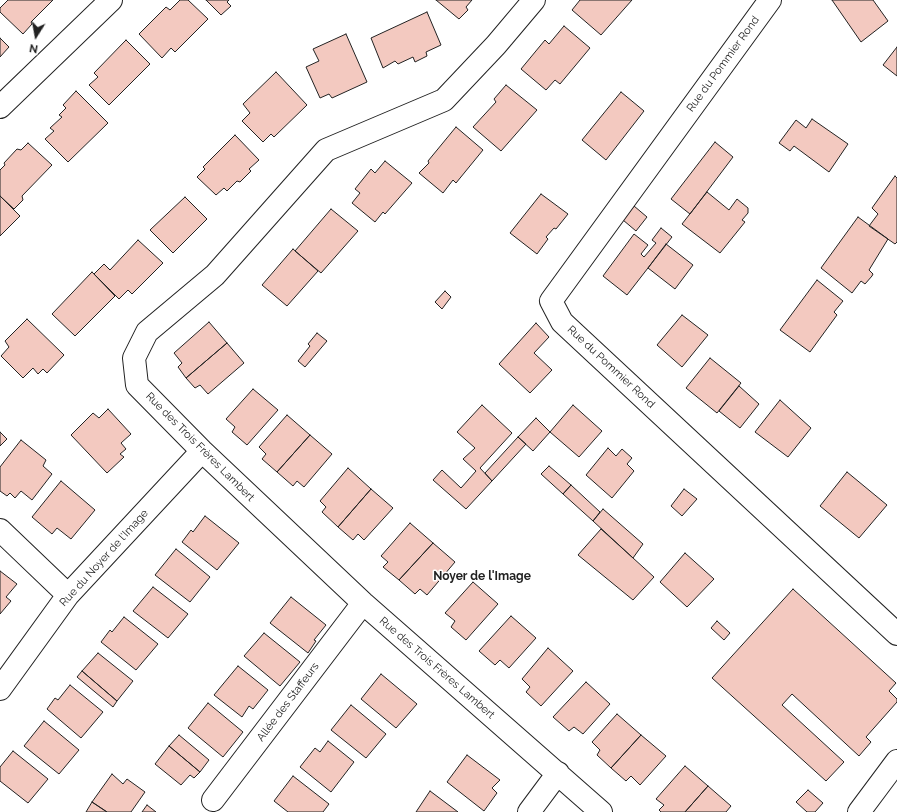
<!DOCTYPE html>
<html>
<head>
<meta charset="utf-8">
<style>
	body { margin:0 }
	#map { position:relative; width:897px; height:812px; overflow:hidden; background:#fff; font-family:Raleway,sans-serif }
	canvas { display:block }
	.north { position:absolute; left:16px; top:16px; width:40px; height:40px; -webkit-text-stroke:3px #fff; paint-order:stroke; rotate:191deg; font-size:11px; font-weight:700; line-height:16px; text-align:center; color:#222 }
	.north::after { content:''; display:block; margin:auto; width:14px; height:18px; background:#222; clip-path:polygon(50% 0,100% 100%,50% 72%,0 100%) }
</style>
</head>
<body>
<div id="map">
<canvas width="897" height="812"></canvas>
<div class="north">N</div>
</div>
<script>
const g = document.querySelector('canvas').getContext('2d');
g.lineJoin = 'round';
function fillPath(path, color) { g.fillStyle = color; g.fill(path, 'evenodd'); }
const poly = rows => new Path2D(rows.map(r => 'M' + r).join(''));
function trace(path, color, width, dash) { g.strokeStyle = color; g.lineWidth = width; g.lineCap = dash ? 'butt' : 'round'; g.setLineDash(dash || []); g.stroke(path); }
function label(font, color, halo, rows, align = 'center') {
  g.font = font + ' Raleway,sans-serif'; g.lineWidth = 3; g.setLineDash([]); g.textBaseline = 'middle'; g.strokeStyle = halo; g.fillStyle = color; for (const [text, x, y, turn = 0] of rows) {
    g.save(); g.translate(x, y); g.rotate((+turn || 0) * Math.PI / 180); g.textAlign = isNaN(turn) ? turn : align; if (halo) g.strokeText(text, 0, 0); g.fillText(text, 0, 0); g.restore();
  }
}
const building = poly([
	[8,0,53,0,31,22,32,24,23,34,0,12,0,8,8,0],
	[180,0,188,0,208,19,175,52,171,48,162,58,139,34,166,7,170,10,180,0],
	[206,0,229,0,227,2,231,6,221,15,206,0],
	[436,0,472,0,466,7,468,10,459,19,436,0],
	[580,0,632,0,601,35,572,10,580,0],
	[832,0,873,0,888,21,861,42,832,0],
	[427,12,441,45,426,52,427,56,415,62,413,57,398,64,395,61,383,68,371,38,427,12],
	[564,26,590,48,560,84,555,80,546,90,521,69,545,40,549,44,564,26],
	[346,34,367,82,332,98,329,94,320,98,306,67,319,61,313,49,346,34],
	[0,38,9,47,0,57,0,38],
	[126,40,150,64,109,105,89,85,98,77,94,73,126,40],
	[897,47,897,76,883,65,897,47],
	[276,72,307,105,274,137,271,134,263,142,242,121,250,113,243,104,276,72],
	[506,85,537,110,501,151,473,127,496,102,494,99,506,85],
	[76,91,108,123,68,162,45,139,54,131,50,128,62,117,59,115,66,108,63,105,76,91],
	[621,92,644,111,606,160,582,140,621,92],
	[812,119,848,144,829,172,794,146,790,151,779,143,796,120,806,128,812,119],
	[456,127,483,150,456,183,453,180,443,193,419,173,429,163,428,161,456,127],
	[235,135,259,160,249,169,251,171,240,182,237,181,227,191,224,188,216,195,197,177,205,169,203,167,235,135],
	[715,142,733,157,690,214,671,199,715,142],
	[28,143,52,165,22,196,23,200,14,209,0,196,0,170,5,165,4,163,17,149,21,150,28,143],
	[385,161,412,183,385,214,383,212,375,222,352,203,360,193,355,189,371,169,375,173,385,161],
	[895,176,897,178,897,242,895,244,869,226,878,214,872,208,895,176],
	[707,192,729,210,737,199,748,208,748,213,742,220,745,222,720,253,682,224,707,192],
	[541,194,568,214,556,229,554,228,546,237,548,239,537,254,510,233,541,194],
	[0,196,20,216,0,236,0,196],
	[185,197,207,219,173,253,150,230,185,197],
	[634,206,647,217,636,231,623,220,634,206],
	[331,209,358,231,321,273,295,251,331,209],
	[858,217,888,239,869,270,873,274,872,276,865,284,861,281,852,293,821,268,858,217],
	[661,228,672,237,627,295,603,276,634,234,648,245,641,254,644,257,656,243,652,240,661,228],
	[138,240,163,263,132,294,128,290,119,299,94,274,104,264,110,270,138,240],
	[666,244,693,265,675,289,648,268,666,244],
	[293,249,318,271,287,306,262,285,293,249],
	[92,272,115,296,75,336,52,314,92,272],
	[817,280,843,301,834,312,837,315,810,352,780,330,817,280],
	[445,291,451,297,442,309,435,302,445,291],
	[682,315,708,335,682,367,657,345,682,315],
	[27,319,64,355,47,373,43,369,38,374,33,368,23,378,1,356,9,347,5,341,27,319],
	[209,322,227,343,186,378,178,367,182,363,174,353,209,322],
	[536,323,549,337,534,353,552,370,530,393,499,364,536,323],
	[317,333,327,341,305,367,298,361,310,346,308,344,317,333],
	[227,343,244,363,208,394,200,385,195,388,186,378,227,343],
	[710,358,741,383,717,413,686,388,710,358],
	[739,386,759,404,740,428,719,411,739,386],
	[253,389,278,410,247,445,232,432,235,427,226,419,253,389],
	[780,400,811,428,788,457,755,432,780,400],
	[482,405,512,433,480,468,492,481,466,509,433,480,442,470,461,488,476,471,463,459,475,448,457,432,482,405],
	[573,405,602,431,579,457,550,432,573,405],
	[108,409,131,434,121,443,126,449,120,454,124,457,107,473,71,435,93,413,99,418,108,409],
	[287,415,310,435,277,472,262,459,266,454,259,447,287,415],
	[536,418,550,432,533,451,518,437,536,418],
	[0,432,7,439,0,446,0,432],
	[310,435,332,454,304,487,297,481,293,486,277,472,310,435],
	[518,437,526,444,492,481,485,473,518,437],
	[21,440,46,460,43,466,52,474,32,500,21,491,15,498,10,493,7,496,0,491,0,467,21,440],
	[608,448,616,456,622,449,632,458,627,464,634,471,612,498,586,475,608,448],
	[549,466,571,485,563,494,541,474,549,466],
	[348,468,371,489,338,527,322,512,326,507,320,501,348,468],
	[847,472,887,505,859,538,820,506,847,472],
	[61,481,95,510,71,539,57,528,52,534,32,517,61,481],
	[571,485,600,512,593,521,563,494,571,485],
	[371,489,393,508,364,540,358,534,353,540,338,527,371,489],
	[684,489,697,499,682,516,671,506,684,489],
	[603,509,643,544,633,558,593,521,603,509],
	[205,516,239,543,217,570,182,542,191,530,193,532,205,516],
	[410,523,433,543,399,580,383,567,388,562,381,556,410,523],
	[601,529,654,577,633,600,578,555,601,529],
	[433,543,455,562,427,595,420,589,415,594,399,580,433,543],
	[176,549,210,577,190,602,155,575,176,549],
	[685,553,714,579,687,607,660,582,685,553],
	[0,571,17,584,6,597,11,601,0,614,0,571],
	[473,582,498,604,466,640,451,627,455,621,445,613,473,582],
	[153,587,188,614,168,638,133,611,153,587],
	[793,589,896,683,889,691,897,699,897,702,866,737,871,742,859,756,792,694,782,705,844,762,826,781,712,678,793,589],
	[291,597,326,625,314,640,316,641,308,653,270,623,291,597],
	[511,616,536,638,509,668,500,660,495,665,479,651,511,616],
	[124,617,158,644,136,670,101,642,110,630,112,632,124,617],
	[717,621,730,633,724,640,711,628,717,621],
	[264,633,300,662,280,686,244,656,264,633],
	[548,648,573,671,541,706,526,692,530,687,522,679,548,648],
	[98,653,133,681,117,701,82,671,98,653],
	[238,666,268,690,253,709,249,706,242,717,214,695,238,666],
	[82,671,117,701,113,707,77,677,82,671],
	[381,674,417,704,396,728,361,699,381,674],
	[586,682,610,704,583,734,574,727,569,731,553,717,586,682],
	[70,685,103,712,81,738,47,709,55,698,58,700,70,685],
	[208,703,243,732,223,757,188,728,208,703],
	[351,705,386,734,366,758,331,730,351,705],
	[617,714,641,735,611,768,597,755,600,750,592,742,617,714],
	[44,721,79,750,59,774,24,746,44,721],
	[179,735,209,760,200,772,169,746,179,735],
	[641,735,666,756,640,785,631,776,626,781,611,768,641,735],
	[328,741,354,762,331,792,300,767,315,748,320,752,328,741],
	[169,746,200,772,194,778,190,775,181,785,155,764,169,746],
	[13,751,48,779,28,803,0,781,0,767,13,751],
	[467,755,500,780,492,788,497,793,484,811,447,782,467,755],
	[685,766,708,786,685,812,661,812,659,810,664,805,656,799,685,766],
	[112,774,123,784,127,779,145,792,131,812,107,812,92,802,112,774],
	[293,776,329,804,323,812,288,812,274,801,293,776],
	[708,786,731,806,726,812,685,812,708,786],
	[808,790,823,803,815,812,807,812,796,802,808,790],
	[430,791,458,812,416,812,430,791],
	[92,802,107,812,86,812,92,802],
	[147,805,156,812,142,812,147,805]
]);
fillPath(building, '#f3c9c0');
trace(building, '#222', 1);
const minor = poly([
	[534,0,496,45,444,100,326,150,215,275,147,332,134,358,137,385,202,451,363,603,601,812],
	[770,0,551,301,562,322,897,634],
	[0,107,111,0],
	[0,530,68,595],
	[0,689,68,595,202,451],
	[213,800,363,603],
	[529,812,558,773],
	[859,812,897,761]
]);
trace(minor, '#222', 24);
trace(minor, '#fff', 22);
label('11px', '#222', '#fff', [
	["Rue du Pommier Rond",723,64,-54],
	["Rue du Pommier Rond",611,367,43],
	["Rue des Trois Frères Lambert",200,447,45],
	["Rue du Noyer de l'Image",104,558,-48],
	["Rue des Trois Frères Lambert",437,668,41],
	["Allée des Staffeurs",288,702,-53]
]);
label('bold 12px', '#222', '#fff', [
	["Noyer de l'Image",482,576]
]);
</script>
</body>
</html>
